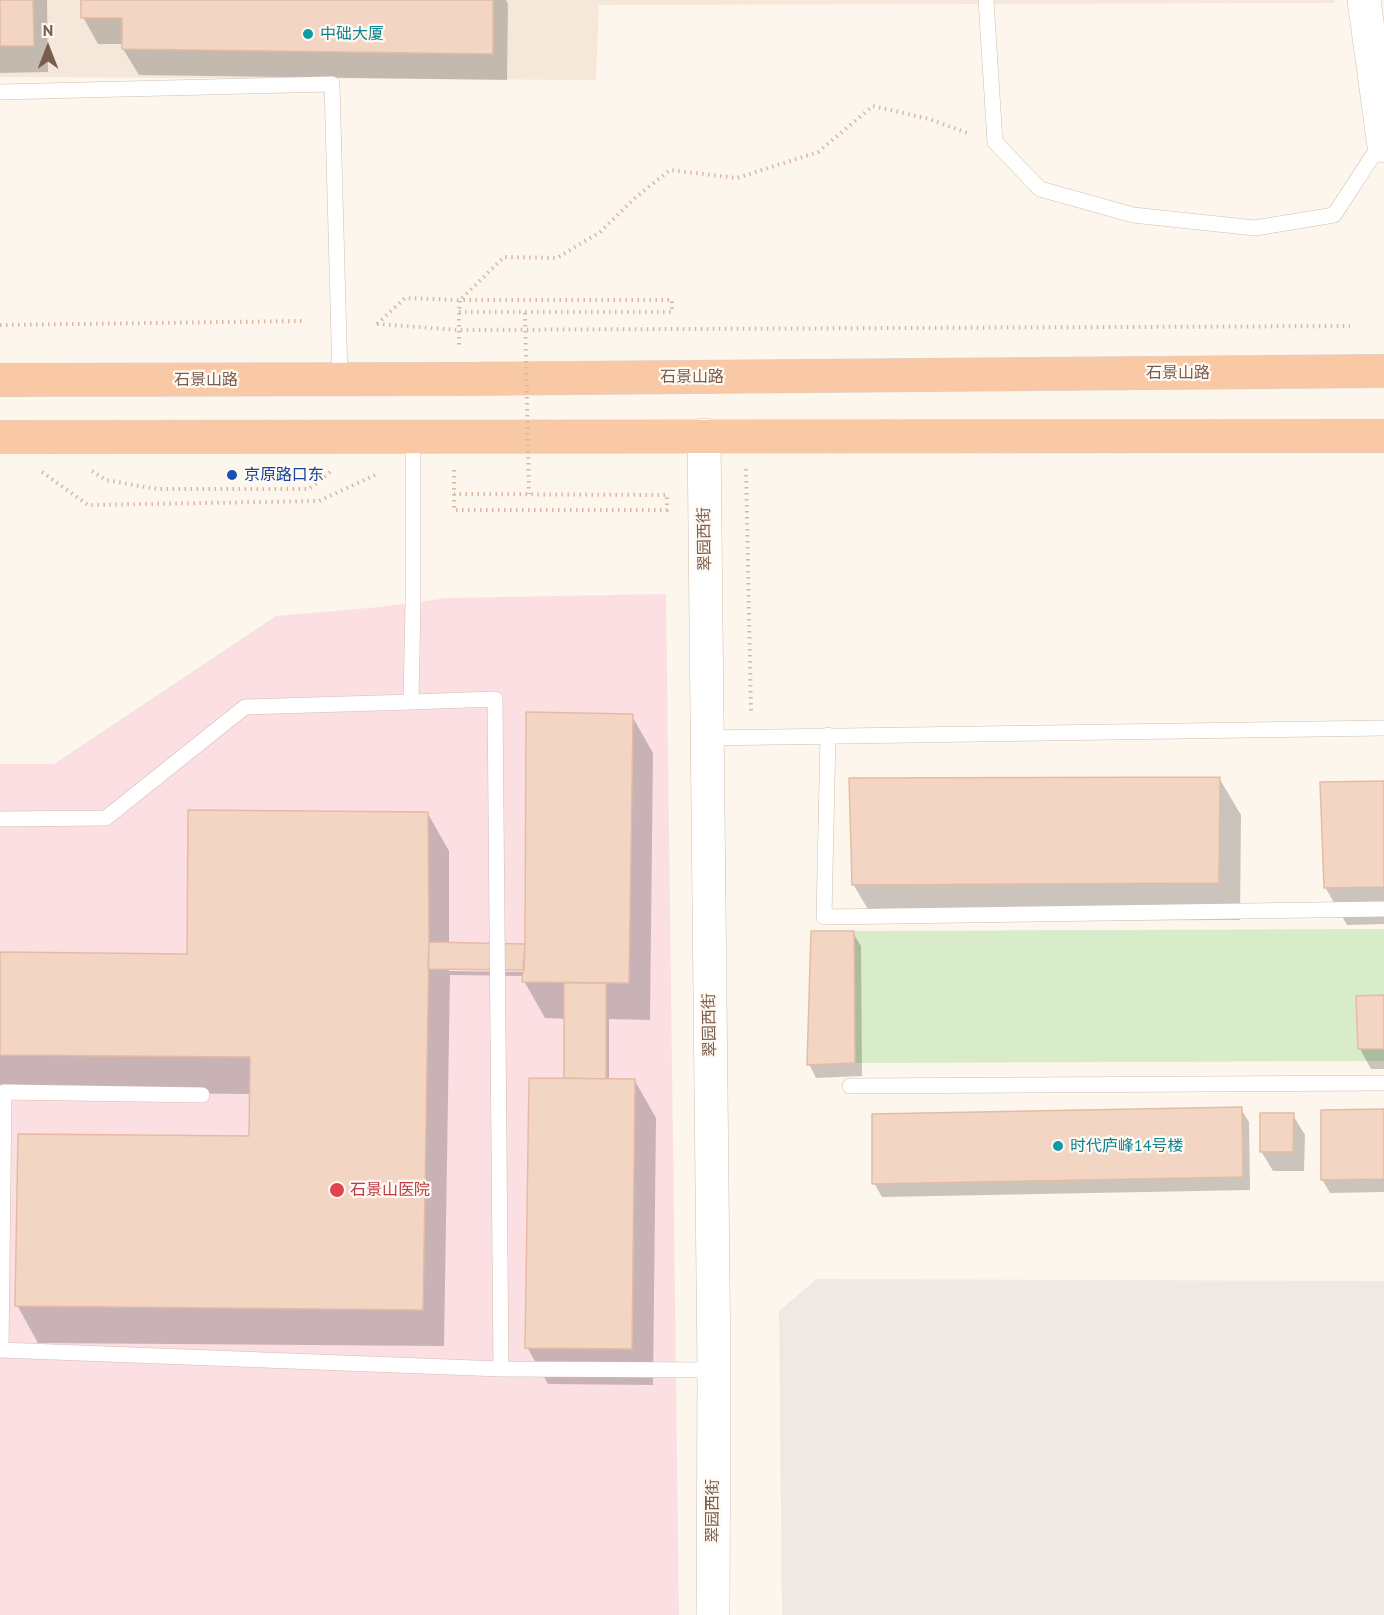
<!DOCTYPE html>
<html>
<head>
<meta charset="utf-8">
<style>
	body { margin:0 }
	#map { position:relative; width:1384px; height:1615px; overflow:hidden; background:#fdf6ec; font-family:"PT Sans",sans-serif }
	canvas { display:block }
	.north { position:absolute; left:18px; top:18px; width:60px; height:60px; -webkit-text-stroke:4px #fffaf3; paint-order:stroke; rotate:0deg; font-size:16px; font-weight:700; line-height:24px; text-align:center; color:#7a5c4d }
	.north::after { content:''; display:block; margin:auto; width:21px; height:27px; background:#7a5c4d; clip-path:polygon(50% 0,100% 100%,50% 72%,0 100%) }
</style>
</head>
<body>
<div id="map">
<canvas width="1384" height="1615"></canvas>
<div class="north">N</div>
</div>
<script>
const g = document.querySelector('canvas').getContext('2d');
g.lineJoin = 'round';
function fillPath(path, color) { g.fillStyle = color; g.fill(path, 'evenodd'); }
const poly = rows => new Path2D(rows.map(r => 'M' + r).join(''));
function trace(path, color, width, dash) { g.strokeStyle = color; g.lineWidth = width; g.lineCap = dash ? 'butt' : 'round'; g.setLineDash(dash || []); g.stroke(path); }
function label(font, color, halo, rows, align = 'center') {
  g.font = font + ' "PT Sans","Noto Sans SC",sans-serif'; g.lineWidth = 4.5; g.setLineDash([]); g.textBaseline = 'middle'; g.strokeStyle = halo; g.fillStyle = color; for (const [text, x, y, turn = 0] of rows) {
    g.save(); g.translate(x, y); g.rotate((+turn || 0) * Math.PI / 180); g.textAlign = isNaN(turn) ? turn : align; if (halo) g.strokeText(text, 0, 0); g.fillText(text, 0, 0); g.restore();
  }
}
fillPath(poly([
	[0,0,1335,0,1335,3,599,5,596,80,0,77]
]), '#f5e8da');
fillPath(poly([
	[817,1279,1384,1281,1384,1615,782,1615,779,1311]
]), '#efe9e4');
fillPath(poly([
	[666,594,679,1615,0,1615,0,764,54,764,276,616,380,607,448,598]
]), '#fbdfe3');
fillPath(poly([
	[1384,929,1384,1061,855,1063,854,931]
]), '#d8ecc9');
fillPath(poly([
	[0,0,47,0,48,72,0,73],
	[83,0,506,0,508,4,507,80,139,75,123,49,123,44,98,44,83,17],
	[632,716,653,753,650,1020,609,1019,609,1080,635,1081,656,1118,653,1385,548,1384,527,1347,566,1080,566,1019,545,1018,524,981,524,976,450,975,444,1346,38,1343,17,1305,251,1138,251,1094,0,1092,0,953,189,956,428,814,449,851,449,944,526,950],
	[449,968,531,969,531,972,449,971],
	[1219,778,1241,815,1240,920,875,921,853,884],
	[1384,782,1384,924,1347,925,1325,887],
	[853,933,861,946,862,1076,816,1078,809,1064],
	[1384,997,1384,1069,1371,1069,1360,1049,1358,998],
	[1241,1109,1249,1122,1250,1190,882,1197,874,1183],
	[1384,1111,1384,1192,1330,1193,1322,1179],
	[1293,1115,1305,1135,1304,1171,1273,1171,1261,1151]
]), '#0003');
const building = poly([
	[0,0,33,0,34,46,0,46,0,0],
	[81,0,493,0,493,54,122,49,122,18,81,18,81,0],
	[526,712,633,714,629,983,522,982,525,944,526,712],
	[1220,777,1219,883,852,885,849,778,1220,777],
	[1384,781,1384,887,1324,888,1320,782,1384,781],
	[188,810,428,812,429,942,423,1310,15,1306,18,1134,249,1136,250,1057,0,1055,0,952,187,954,188,810],
	[811,931,854,931,855,1063,807,1065,811,931],
	[429,942,525,944,524,970,428,969,429,942],
	[564,983,606,983,606,1079,564,1078,564,983],
	[1384,995,1384,1049,1358,1049,1356,996,1384,995],
	[529,1078,635,1079,632,1349,525,1348,529,1078],
	[1242,1107,1243,1177,872,1184,872,1114,1242,1107],
	[1384,1109,1384,1179,1321,1180,1321,1110,1384,1109],
	[1260,1113,1294,1113,1293,1152,1260,1152,1260,1113]
]);
fillPath(building, '#f3d5c3');
trace(building, '#e6bba3', 1.5);
const service = poly([
	[986,0,995,142,1040,189,1133,215,1255,228,1334,215,1383,140],
	[0,92,332,84,340,379],
	[413,436,413,603,411,702,495,699,501,1369,714,1370],
	[828,735,824,917,1384,909],
	[707,738,1384,728],
	[0,819,106,818,245,707,411,702],
	[850,1086,1384,1083],
	[202,1095,4,1092,1,1350,501,1369]
]);
const tertiary = poly([
	[1364,0,1384,146],
	[704,435,714,1370,713,1615]
]);
const trunk = poly([
	[0,380,459,379,1384,371],
	[0,437,1384,436]
]);
trace(service, '#d1beb0', 16);
trace(tertiary, '#d1beb0', 34);
trace(trunk, '#dad1cd', 34);
trace(poly([
	[459,312,672,312,672,300,460,300,459,312,459,345],
	[377,324,459,330,1350,326],
	[377,324,405,298,460,300,504,257,557,258,600,232,636,197,670,170,737,178,818,152,873,106,929,119,970,134],
	[0,325,302,321],
	[746,469,751,713],
	[454,470,454,510,667,510,667,495,454,494],
	[92,471,106,480,157,489,309,489,330,472],
	[42,472,88,505,319,501,375,475]
]), '#d9b8a5', 4, [1.5, 4.5]);
trace(service, '#fff', 15);
trace(tertiary, '#fff', 33);
trace(trunk, '#f9c8a4', 33);
trace(poly([
	[525,313,529,494]
]), '#d9b8a5', 4, [1.5, 4.5]);
for (const [x, y, r, color] of [
	[308,34,6,"#0f9aa8"],
	[232,475,6,"#1a4fb4"],
	[1058,1146,6,"#0f9aa8"],
	[337,1190,8,"#e0444e"]
]) { const dot = new Path2D(); dot.arc(x, y, r, 0, 2 * Math.PI); g.fillStyle = color; g.fill(dot); trace(dot, '#fffaf3', 2); }
label('16px', '#0d838f', '#fffaf3', [
	["中础大厦",320,34],
	["时代庐峰14号楼",1070,1146]
], 'left');
label('16px', '#7a5c4d', '#fffaf3', [
	["石景山路",1178,373],
	["石景山路",692,377],
	["石景山路",206,380],
	["翠园西街",705,539,-91],
	["翠园西街",710,1025,-91],
	["翠园西街",713,1511,-90]
]);
label('16px', '#164399', '#fffaf3', [
	["京原路口东",244,475]
], 'left');
label('16px', '#be3a42', '#fffaf3', [
	["石景山医院",350,1190]
], 'left');
</script>
</body>
</html>
